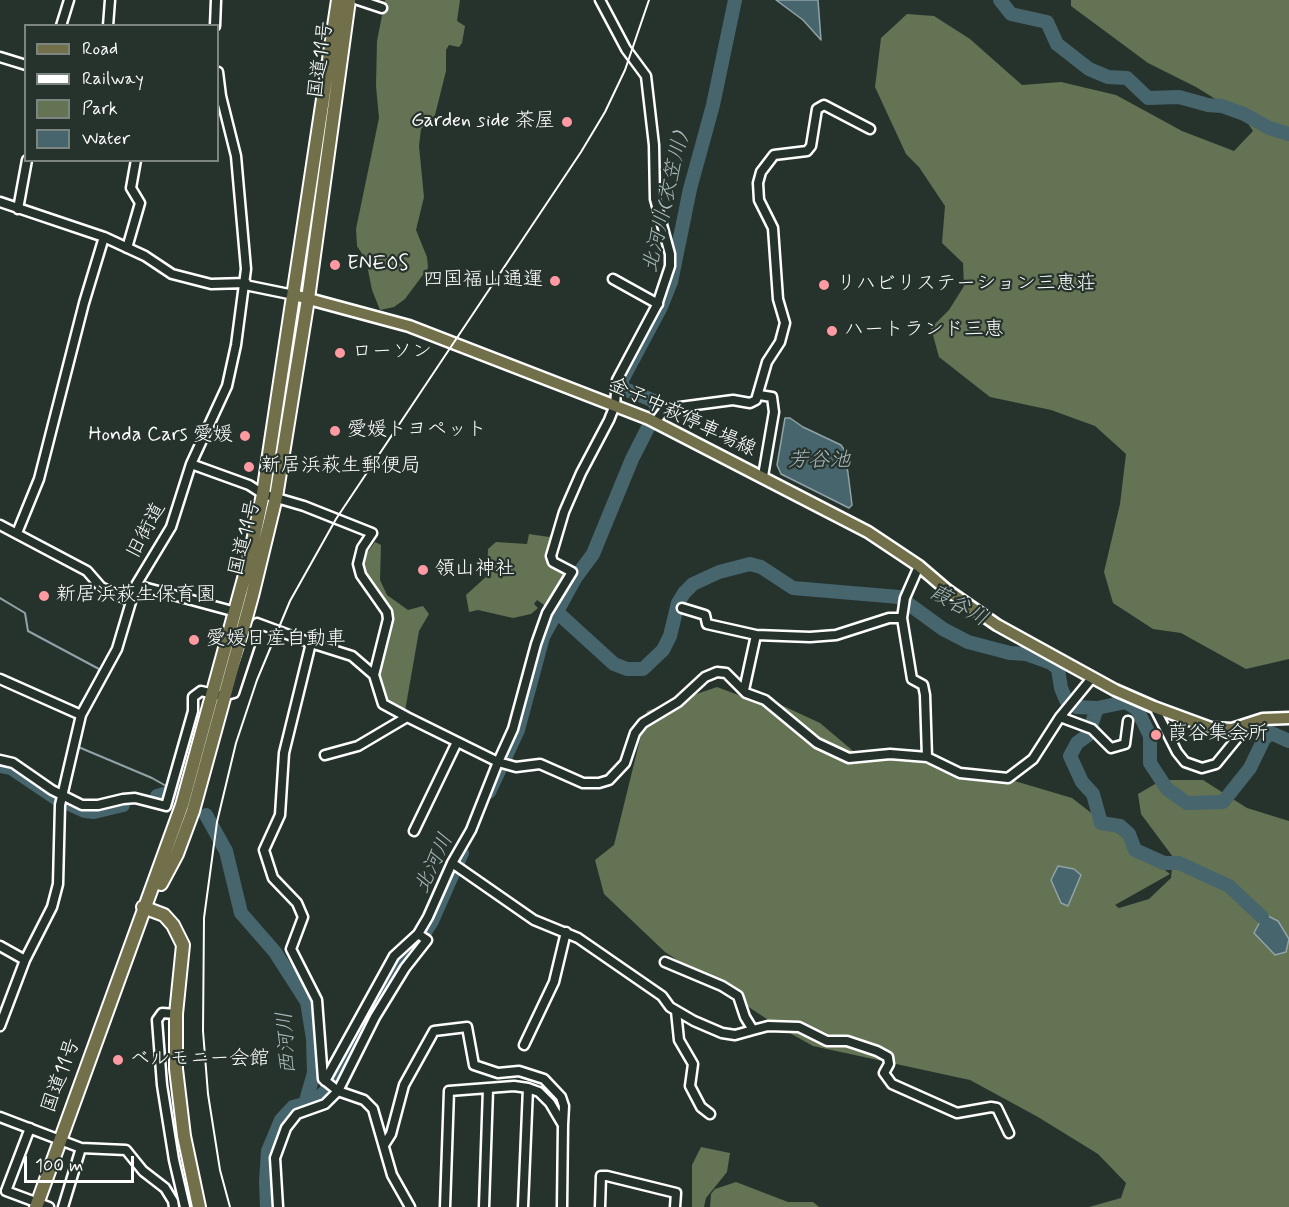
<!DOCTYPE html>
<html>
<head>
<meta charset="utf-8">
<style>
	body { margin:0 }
	#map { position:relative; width:1289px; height:1207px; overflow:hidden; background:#26332d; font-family:Mynerve,sans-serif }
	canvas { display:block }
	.legend { position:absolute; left:24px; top:24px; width:195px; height:138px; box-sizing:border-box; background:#26332d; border:2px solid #7d8581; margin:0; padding:8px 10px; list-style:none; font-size:18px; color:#fff }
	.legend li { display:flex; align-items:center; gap:12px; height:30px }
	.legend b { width:30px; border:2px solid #7d8581 }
	.scale { position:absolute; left:24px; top:1156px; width:110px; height:27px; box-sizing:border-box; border:3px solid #fff; border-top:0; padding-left:8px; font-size:18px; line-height:21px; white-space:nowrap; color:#fff; -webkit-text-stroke:4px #26332d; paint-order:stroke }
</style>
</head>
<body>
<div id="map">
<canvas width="1289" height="1207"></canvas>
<ul class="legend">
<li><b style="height:8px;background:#71704a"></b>Road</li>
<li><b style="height:8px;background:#fff"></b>Railway</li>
<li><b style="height:16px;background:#637354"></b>Park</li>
<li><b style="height:16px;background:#47656d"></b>Water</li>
</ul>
<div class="scale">100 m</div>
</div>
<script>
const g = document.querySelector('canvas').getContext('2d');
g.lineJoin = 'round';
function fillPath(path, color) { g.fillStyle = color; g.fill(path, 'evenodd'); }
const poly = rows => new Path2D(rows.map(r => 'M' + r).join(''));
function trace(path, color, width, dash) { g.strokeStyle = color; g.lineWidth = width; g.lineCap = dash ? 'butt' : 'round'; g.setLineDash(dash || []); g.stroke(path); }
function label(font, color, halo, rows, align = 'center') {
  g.font = font + ' Mynerve,"Klee One",sans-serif'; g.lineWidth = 4.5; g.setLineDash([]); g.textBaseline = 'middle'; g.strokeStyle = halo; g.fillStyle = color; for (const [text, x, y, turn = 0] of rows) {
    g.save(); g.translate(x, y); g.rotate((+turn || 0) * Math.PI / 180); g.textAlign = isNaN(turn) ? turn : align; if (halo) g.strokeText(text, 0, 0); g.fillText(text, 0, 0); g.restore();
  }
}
fillPath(poly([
	[385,0,460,0,457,21,465,26,462,43,459,47,449,45,446,50,446,71,435,115,421,129,419,146,424,197,416,230,427,257,428,268,405,299,394,307,380,310,372,290,366,260,357,246,356,229,379,118,376,86,377,41],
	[1071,0,1289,0,1289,659,1246,669,1181,633,1153,629,1113,603,1104,572,1120,504,1126,454,1095,426,1051,410,990,397,939,357,931,328,949,310,964,286,963,263,942,243,945,206,919,167,906,154,875,87,881,38,907,14,934,16,970,39,1022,85,1061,82,1116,95,1182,131,1234,151,1253,131,1243,116,1196,87,1148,63,1071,6],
	[552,533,555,535,547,557,566,574,547,607,537,600,534,604,538,608,531,614,513,618,478,610,469,612,466,595,487,576,488,549,496,542,527,544,529,534,549,537],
	[375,542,381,545,380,580,387,595,408,610,423,606,429,614,419,631,405,711,385,700,380,687,380,672,377,669,393,616,364,574,364,557],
	[717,687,773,708,779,704,820,723,859,756,929,759,958,775,1008,779,1072,798,1170,874,1115,905,1119,908,1149,899,1171,878,1173,857,1141,814,1138,794,1162,780,1203,780,1247,808,1289,821,1289,1207,1089,1207,1121,1198,1126,1183,1098,1154,1038,1117,970,1080,813,1046,779,1027,665,952,604,894,595,860,614,845,647,711],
	[701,1147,730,1153,727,1172,706,1198,704,1207,692,1207,692,1165],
	[736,1182,788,1202,813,1202,819,1207,710,1207,711,1194,715,1189]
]), '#637354');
const water = poly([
	[776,0,818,0,821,40,803,20,776,0],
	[785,418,790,418,803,427,841,445,845,451,849,481,852,505,849,508,781,474,777,465,785,418],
	[1058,866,1074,869,1081,875,1068,906,1061,903,1051,880,1058,866],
	[1264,914,1278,921,1289,939,1286,952,1275,955,1254,933,1264,914]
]);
fillPath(water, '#47656d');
trace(water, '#91a3a7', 1.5);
trace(poly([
	[0,598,25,613,28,631,99,669,98,675,80,705,71,741],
	[76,746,152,778,175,791]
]), '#91a3a7', 2);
trace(poly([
	[1000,0,1011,14,1047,22,1057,44,1089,69,1108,77,1127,78,1148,98,1179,97,1208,105,1222,106,1244,114,1269,128,1289,134],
	[558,613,614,664,627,669,643,669,663,650,670,636,678,603,684,593,693,584,719,572,750,564,761,567,793,588,899,597,943,629,968,642,1010,653,1026,654,1051,663,1058,669,1061,688,1066,700,1077,707,1097,708,1126,702,1137,709,1150,736,1150,763,1167,789,1187,803,1223,802,1250,768,1264,739,1271,733,1289,741],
	[1097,708,1088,735,1077,743,1070,756,1082,782,1093,794,1101,823,1120,826,1129,834,1135,850,1164,863,1179,863,1229,886,1262,917],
	[0,766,11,768,54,797,85,811,94,812,123,805],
	[489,792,518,730,543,637,576,577,593,554,632,459,656,412,657,406,652,400,622,388,622,380,661,307,671,282,690,189,713,105,735,0],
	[157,796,175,791],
	[206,815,226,851,241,913,275,952,307,1002,313,1039,314,1073,305,1104],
	[267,1207,266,1181,268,1151,281,1120,293,1107,315,1101,336,1082,341,1067,391,976,418,943,432,921,462,853]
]), '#47656d', 14);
const minor = poly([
	[358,0,382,8],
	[600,0,626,49,646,76,654,145,655,199,670,254,670,266,657,305,617,380,615,405,609,420,581,473,564,512,551,556,553,562,572,572,547,613,536,644,513,729,498,762,516,767,540,764,583,783,599,783,609,780,625,763,635,733,643,723,678,702,705,677,717,672,726,673,746,693,765,700,817,743,849,758,890,754,927,757,925,695,923,685,912,679,902,618],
	[61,26,69,0],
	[108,26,110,0],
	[215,26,216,0],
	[0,57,26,65],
	[0,202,104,237,84,303,39,479,17,533],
	[18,209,27,160],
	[104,237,145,256,172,274,211,284,246,283],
	[127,248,140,203,131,188,136,160],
	[613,279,658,304],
	[245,285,294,295],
	[759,395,772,397,774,412,763,476],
	[655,422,665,409,733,400,750,403,756,400,767,362,780,342,785,323,778,299,773,228,759,200,758,183,761,172,774,155,807,151,811,146,817,109,824,105,870,129],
	[191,464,249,485,263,494,304,506,372,533,362,548,358,564,361,575,387,612,388,619,374,675],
	[0,525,87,571,101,587,130,601],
	[136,585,236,612],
	[682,608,705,615,707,624,756,635],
	[311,643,352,656,374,675,383,704,407,717,358,746,325,755],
	[0,679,81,715],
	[744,690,756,635,810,637,836,635,889,618,902,618,905,598,919,566],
	[1154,707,1177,752,1185,762,1202,768,1216,764,1247,726],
	[1060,717,1092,729,1111,748,1125,744,1128,721],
	[927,757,960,773,1008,778,1033,759,1060,717,1092,678],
	[0,760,13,763,52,790,82,805,98,805,123,799,135,798,166,806,193,711,193,697,201,691,223,696,234,693,257,623,311,643,284,753,280,815,264,850,273,878,297,903,303,917,291,949,317,1000,323,1079,338,1091,364,1100,373,1109,392,1175,410,1207],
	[414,831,457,742],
	[452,863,534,920,578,938,662,996,670,1007,694,1021,722,1033,735,1035,753,1030],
	[0,946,25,960],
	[665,962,722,986,738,996,745,1017,753,1030,768,1026,799,1027,827,1041,847,1041,877,1051,888,1057,889,1064,884,1073,892,1084,957,1113,991,1107,997,1108,1009,1133],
	[676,1011,679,1040,693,1064,690,1086,701,1107,710,1114],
	[176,1014,162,1013,157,1020,162,1085,174,1160,185,1207],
	[0,1026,25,960,52,907,58,884,60,805,81,715,117,649,136,585,171,527,191,464,227,386,236,345,246,269,236,156,221,96,218,72],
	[524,1045,554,982,566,932],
	[325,1081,394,956,418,934,428,917,452,863,471,830,498,762,407,717],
	[0,1117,81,1148,126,1150,143,1171,165,1188,173,1201,174,1207],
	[30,1128,6,1191,49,1207],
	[384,1145,391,1134,404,1085,434,1031,467,1027,474,1065,498,1073,519,1071,544,1079,561,1097,564,1106,563,1125,550,1103,539,1092,528,1088,514,1086,449,1091,445,1207],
	[63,1207,81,1148],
	[278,1207,275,1158,286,1128,297,1114,325,1104,338,1091,375,1017,405,968,427,940,418,934],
	[484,1207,488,1089],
	[523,1207,528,1088],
	[562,1207,563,1125],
	[600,1207,601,1176,607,1176,676,1193,675,1207]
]);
const major = poly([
	[294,295,409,326,649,419,868,532,919,566,947,590,997,625,1115,690,1154,707,1211,728,1232,729,1263,719,1289,718]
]);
const highway = poly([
	[161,884,177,854,193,811,252,596,276,497,308,299,349,0],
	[143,907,164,915,173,925,183,945,176,1014,176,1069,184,1136,199,1207],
	[36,1207,182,805,249,560,263,494,338,0]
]);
trace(minor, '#fff', 13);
trace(major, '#fff', 15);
trace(highway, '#fff', 16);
trace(minor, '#26332d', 8);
trace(major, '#71704a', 10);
trace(highway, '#71704a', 12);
trace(poly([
	[230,1207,220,1170,208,1094,203,1031,204,918,217,822,236,743,257,680,290,601,336,519,581,152,605,112,625,70,649,0]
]), '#fff', 2);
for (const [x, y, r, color] of [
	[567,122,6,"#ff9aa2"],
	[335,265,6,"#ff9aa2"],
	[555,281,6,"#ff9aa2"],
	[824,285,6,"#ff9aa2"],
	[832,331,6,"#ff9aa2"],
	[340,353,6,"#ff9aa2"],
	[335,431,6,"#ff9aa2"],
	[245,436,6,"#ff9aa2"],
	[249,467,6,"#ff9aa2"],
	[423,570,6,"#ff9aa2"],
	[44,596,6,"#ff9aa2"],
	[194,640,6,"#ff9aa2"],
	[1156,735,6,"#ff9aa2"],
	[118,1060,6,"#ff9aa2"]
]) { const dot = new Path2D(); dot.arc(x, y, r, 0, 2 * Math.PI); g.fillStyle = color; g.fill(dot); trace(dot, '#26332d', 2); }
label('20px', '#fff', '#26332d', [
	["国道11号",322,60,-82],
	["金子中萩停車場線",682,418,25],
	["旧街道",147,531,-62],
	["国道11号",246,538,-76],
	["国道11号",62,1076,-70]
]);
label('20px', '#fff', '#26332d', [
	["Garden side 茶屋",555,122,"right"],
	["ENEOS",347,265],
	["四国福山通運",543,281,"right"],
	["リハビリステーション三恵荘",836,285],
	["ハートランド三恵",844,331],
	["ローソン",352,353],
	["愛媛トヨペット",347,431],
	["Honda Cars 愛媛",233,436,"right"],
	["新居浜萩生郵便局",261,467],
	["領山神社",435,570],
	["新居浜萩生保育園",56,596],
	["愛媛日産自動車",206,640],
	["葭谷集会所",1168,735],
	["ベルモニー会館",130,1060]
], 'left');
label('italic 21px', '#acbabd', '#26332d', [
	["北河川(衣笠川)",667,203,-77],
	["芳谷池",819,462],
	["葭谷川",958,607,29],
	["北河川",435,864,-65],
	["西河川",288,1043,-94]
]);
</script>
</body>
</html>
